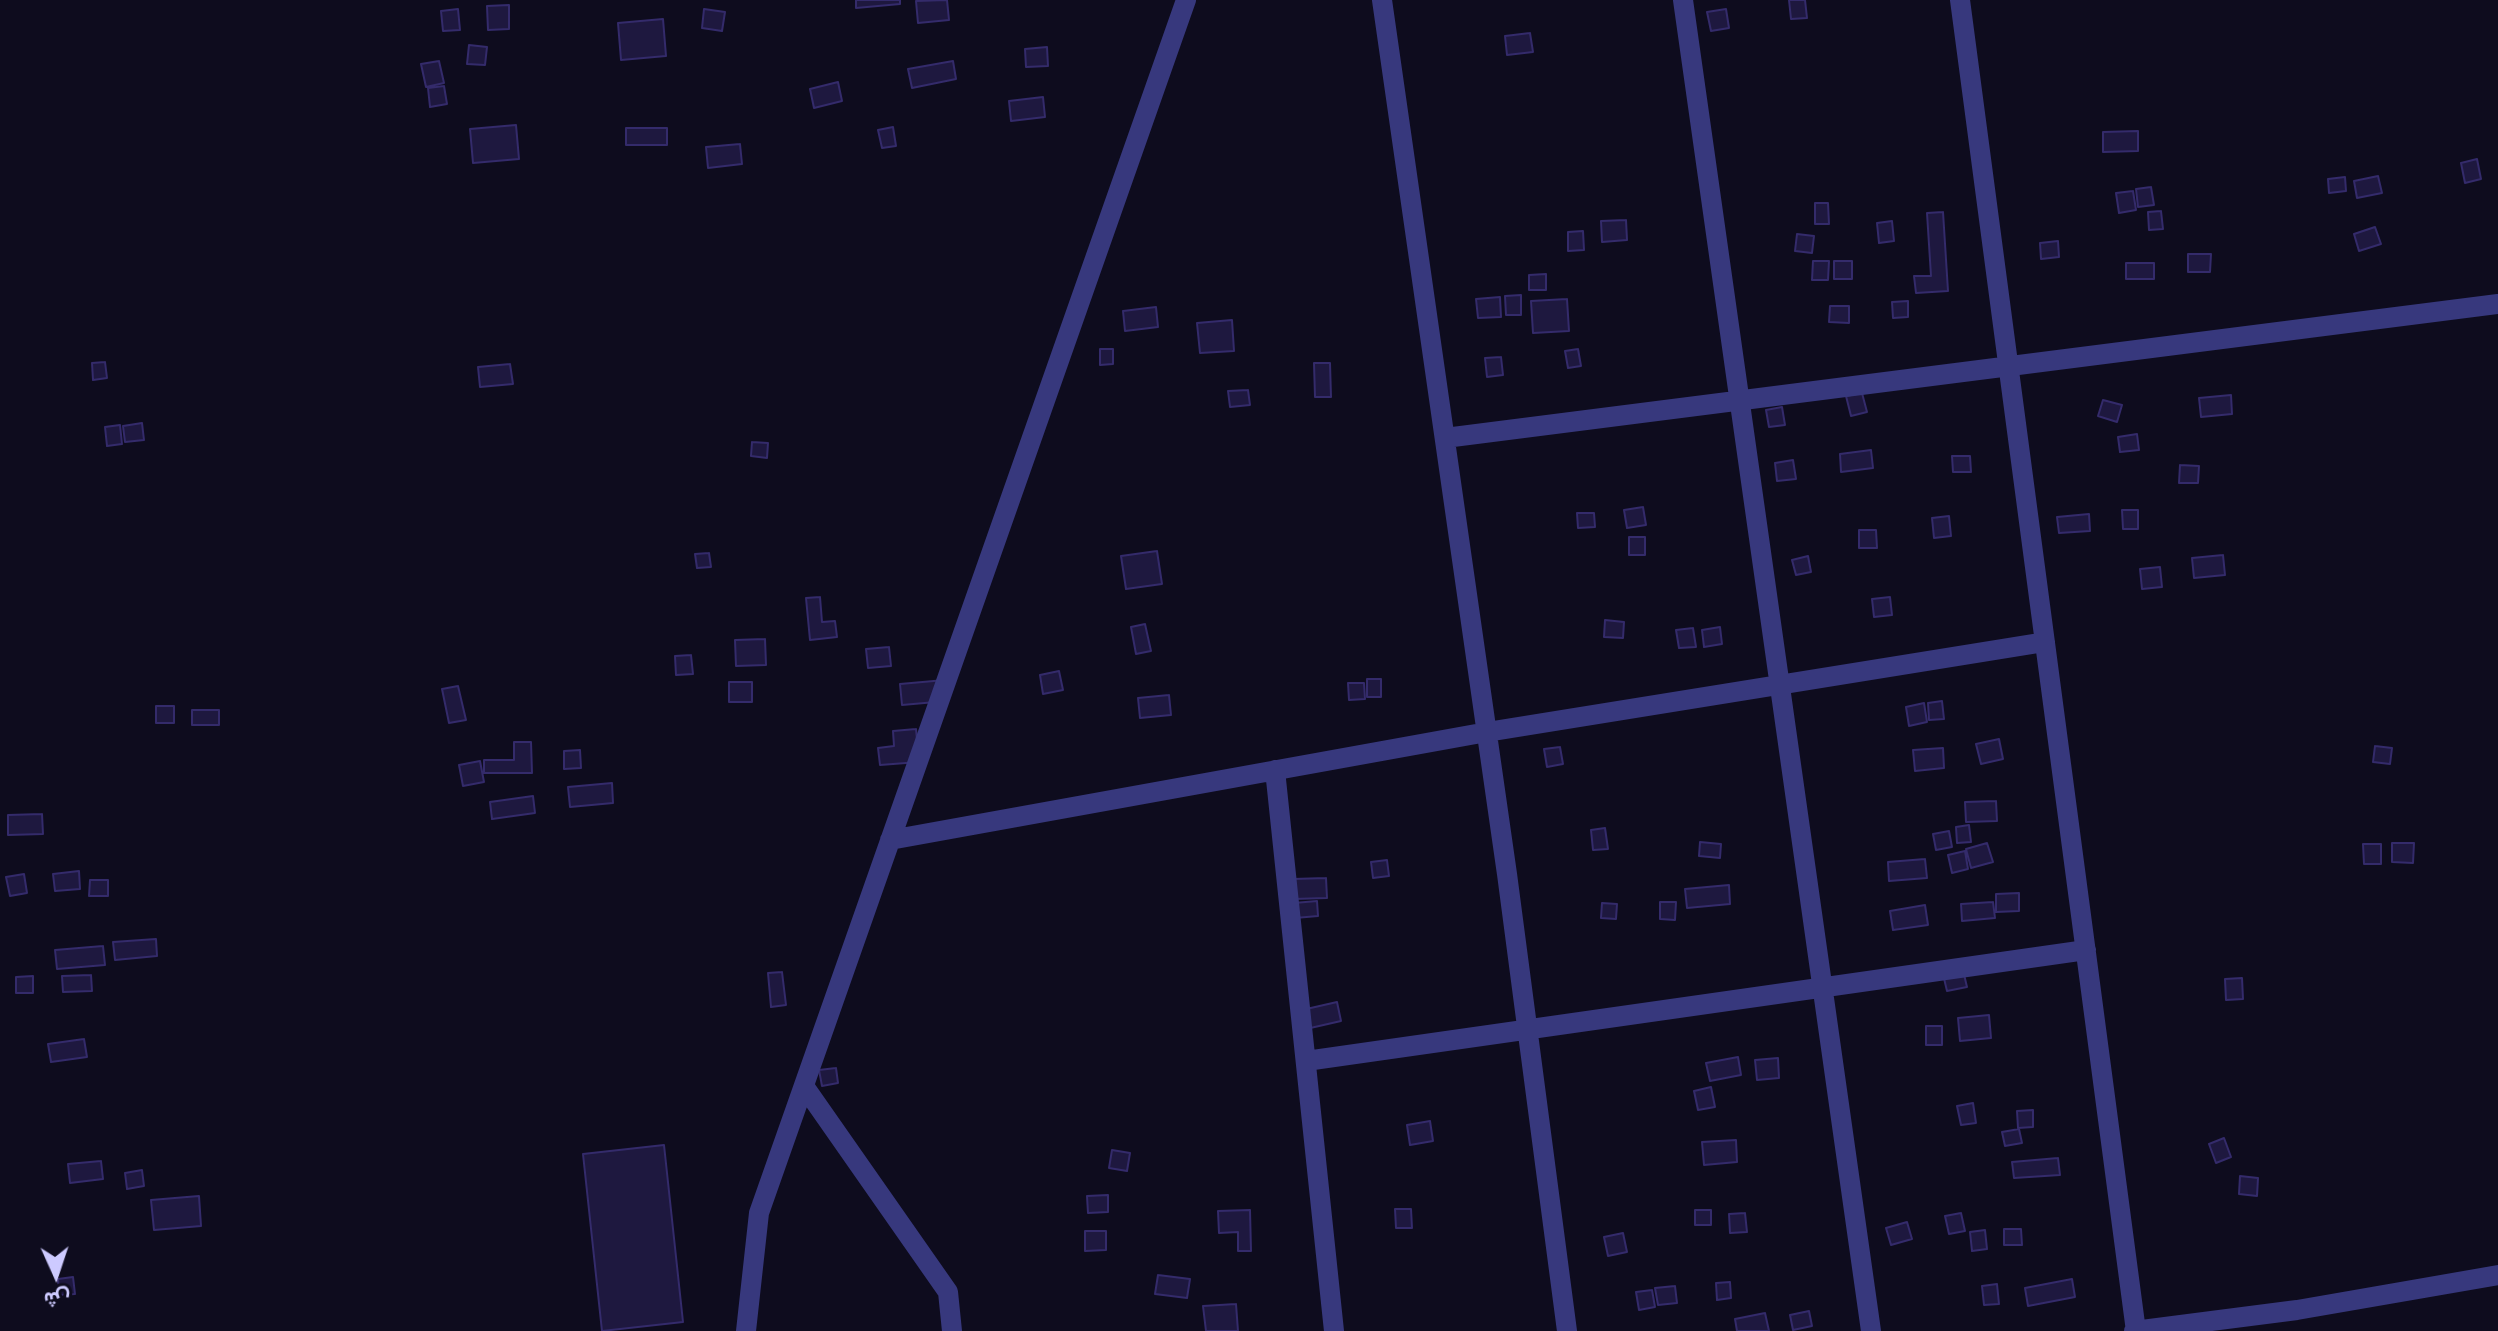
<!DOCTYPE html>
<html>
<head>
<meta charset="utf-8">
<style>
	body { margin:0 }
	#map { position:relative; width:2498px; height:1331px; overflow:hidden; background:#0e0c1e; font-family:"Source Sans 3",Vazirmatn,sans-serif }
	canvas { display:block }
	.north { position:absolute; left:16px; top:1235px; width:80px; height:80px; -webkit-text-stroke:6px #0e0c1e; paint-order:stroke; rotate:177deg; font-size:22px; font-weight:700; line-height:32px; text-align:center; color:#cdcaff }
	.north::after { content:''; display:block; margin:auto; width:28px; height:36px; background:#cdcaff; clip-path:polygon(50% 0,100% 100%,50% 72%,0 100%) }
</style>
</head>
<body>
<div id="map">
<canvas width="2498" height="1331"></canvas>
<div class="north">ش</div>
</div>
<script>
const g = document.querySelector('canvas').getContext('2d');
g.lineJoin = 'round';
function fillPath(path, color) { g.fillStyle = color; g.fill(path, 'evenodd'); }
const poly = rows => new Path2D(rows.map(r => 'M' + r).join(''));
function trace(path, color, width, dash) { g.strokeStyle = color; g.lineWidth = width; g.lineCap = dash ? 'butt' : 'round'; g.setLineDash(dash || []); g.stroke(path); }
const building = poly([
	[856,0,900,0,900,4,856,8,856,0],
	[947,0,949,20,918,23,916,1,947,0],
	[1789,0,1805,0,1807,18,1791,19,1789,0],
	[509,5,509,29,488,30,487,6,509,5],
	[458,9,460,30,443,31,441,11,458,9],
	[704,9,725,12,722,31,702,28,704,9],
	[1726,9,1729,28,1711,31,1707,12,1726,9],
	[663,19,666,56,621,60,618,23,663,19],
	[1530,33,1533,52,1507,55,1505,36,1530,33],
	[469,45,487,47,485,65,467,64,469,45],
	[1047,47,1048,66,1026,67,1025,49,1047,47],
	[439,61,444,83,426,87,421,64,439,61],
	[953,61,956,79,912,88,908,69,953,61],
	[838,82,842,101,814,108,810,89,838,82],
	[444,86,447,104,430,107,428,88,444,86],
	[1043,97,1045,117,1011,121,1009,101,1043,97],
	[516,125,519,159,473,163,470,129,516,125],
	[893,127,896,146,882,148,878,130,893,127],
	[626,128,667,128,667,145,626,145,626,128],
	[2138,131,2138,151,2103,152,2103,132,2138,131],
	[740,144,742,164,708,168,706,147,740,144],
	[2477,159,2481,179,2465,183,2461,163,2477,159],
	[2378,176,2382,193,2357,198,2354,181,2378,176],
	[2345,177,2346,191,2329,193,2328,179,2345,177],
	[2151,187,2154,205,2138,207,2136,189,2151,187],
	[2133,191,2136,210,2119,213,2116,193,2133,191],
	[1815,203,1828,203,1829,224,1815,224,1815,203],
	[2161,211,2163,229,2149,230,2148,212,2161,211],
	[1943,212,1948,291,1916,293,1914,276,1931,276,1927,213,1943,212],
	[1626,220,1627,240,1602,242,1601,221,1626,220],
	[1892,221,1894,241,1879,243,1877,223,1892,221],
	[2375,227,2381,244,2359,251,2354,234,2375,227],
	[1583,231,1584,250,1568,251,1568,232,1583,231],
	[1797,234,1814,236,1812,253,1795,251,1797,234],
	[2058,241,2059,257,2041,259,2040,243,2058,241],
	[2188,254,2211,254,2210,272,2188,272,2188,254],
	[1813,261,1829,261,1828,280,1812,280,1813,261],
	[1834,261,1852,261,1852,279,1834,279,1834,261],
	[2126,263,2154,263,2154,279,2126,279,2126,263],
	[1546,274,1546,290,1529,290,1529,275,1546,274],
	[1521,295,1521,315,1506,315,1505,296,1521,295],
	[1500,297,1501,317,1478,318,1476,299,1500,297],
	[1567,299,1569,331,1533,333,1531,301,1567,299],
	[1908,301,1908,317,1893,318,1892,302,1908,301],
	[1830,306,1849,306,1849,323,1829,322,1830,306],
	[1156,307,1158,327,1125,331,1123,311,1156,307],
	[1232,320,1234,351,1200,353,1197,323,1232,320],
	[1100,349,1113,349,1113,364,1100,365,1100,349],
	[1578,349,1581,366,1568,368,1565,351,1578,349],
	[1501,357,1503,375,1487,377,1485,358,1501,357],
	[105,362,107,378,93,380,92,363,105,362],
	[1314,363,1330,363,1331,397,1315,397,1314,363],
	[510,364,513,384,480,387,478,367,510,364],
	[1248,390,1250,405,1230,407,1228,391,1248,390],
	[1862,393,1867,412,1851,416,1846,396,1862,393],
	[2231,395,2232,414,2201,417,2199,398,2231,395],
	[2103,400,2122,405,2117,422,2098,416,2103,400],
	[1782,407,1785,425,1769,427,1766,410,1782,407],
	[142,423,144,440,125,442,123,426,142,423],
	[120,425,122,444,107,446,105,427,120,425],
	[2137,434,2139,450,2120,452,2118,437,2137,434],
	[752,442,768,443,767,458,751,456,752,442],
	[1871,450,1873,468,1841,472,1840,454,1871,450],
	[1952,456,1970,456,1971,472,1953,472,1952,456],
	[1793,460,1796,479,1777,481,1775,463,1793,460],
	[2180,465,2199,466,2198,483,2179,483,2180,465],
	[1643,507,1646,525,1627,528,1624,510,1643,507],
	[2122,510,2138,510,2138,529,2123,529,2122,510],
	[1577,513,1594,513,1595,527,1578,528,1577,513],
	[2089,514,2090,531,2059,533,2057,517,2089,514],
	[1949,516,1951,536,1934,538,1932,518,1949,516],
	[1859,530,1876,530,1877,548,1859,548,1859,530],
	[1629,537,1645,537,1645,555,1629,555,1629,537],
	[1157,551,1162,584,1126,589,1121,556,1157,551],
	[709,553,711,567,697,568,695,554,709,553],
	[2223,555,2225,575,2194,578,2192,558,2223,555],
	[1808,556,1811,572,1796,575,1792,560,1808,556],
	[2160,567,2162,587,2142,589,2140,569,2160,567],
	[820,597,822,622,835,621,837,637,810,640,806,598,820,597],
	[1890,597,1892,615,1874,617,1872,599,1890,597],
	[1605,620,1624,622,1623,638,1604,637,1605,620],
	[1145,624,1151,651,1136,654,1131,627,1145,624],
	[1720,627,1722,644,1704,647,1702,630,1720,627],
	[1693,628,1696,647,1679,648,1676,630,1693,628],
	[765,639,766,665,736,666,735,640,765,639],
	[889,647,891,666,868,668,866,649,889,647],
	[691,655,693,674,676,675,675,656,691,655],
	[1059,671,1063,690,1043,694,1040,675,1059,671],
	[1367,679,1381,679,1381,697,1367,697,1367,679],
	[945,680,947,701,902,705,900,684,945,680],
	[729,682,752,682,752,702,729,702,729,682],
	[1348,683,1364,683,1365,699,1349,700,1348,683],
	[458,686,466,720,449,723,442,689,458,686],
	[1169,695,1171,715,1140,718,1138,698,1169,695],
	[1942,701,1944,719,1929,720,1928,703,1942,701],
	[1924,703,1927,722,1909,726,1906,707,1924,703],
	[156,706,174,706,174,723,156,723,156,706],
	[192,710,219,710,219,725,192,725,192,710],
	[916,729,919,762,880,765,878,748,894,746,893,731,916,729],
	[1999,739,2003,759,1981,764,1976,744,1999,739],
	[514,742,531,742,532,773,484,773,484,760,514,760,514,742],
	[2375,746,2392,748,2390,764,2373,762,2375,746],
	[1560,747,1563,764,1547,767,1544,749,1560,747],
	[1943,748,1944,768,1915,771,1913,750,1943,748],
	[580,750,581,768,564,769,564,751,580,750],
	[480,761,484,782,463,786,459,765,480,761],
	[612,783,613,803,570,807,568,787,612,783],
	[533,796,535,813,492,819,490,802,533,796],
	[1996,801,1997,821,1966,822,1965,802,1996,801],
	[42,814,43,834,8,835,8,815,42,814],
	[1969,825,1971,842,1957,843,1956,827,1969,825],
	[1605,828,1608,849,1593,850,1591,830,1605,828],
	[1949,831,1952,847,1936,850,1933,834,1949,831],
	[1700,842,1721,844,1720,858,1699,856,1700,842],
	[1987,843,1993,862,1971,868,1966,849,1987,843],
	[2392,843,2414,843,2413,863,2392,862,2392,843],
	[2363,844,2381,844,2381,864,2364,864,2363,844],
	[1965,851,1968,869,1952,873,1948,855,1965,851],
	[1925,859,1927,878,1889,881,1888,862,1925,859],
	[1387,860,1389,876,1373,878,1371,862,1387,860],
	[79,871,80,889,55,891,53,874,79,871],
	[24,874,27,893,10,896,6,877,24,874],
	[1326,878,1327,898,1293,899,1293,879,1326,878],
	[90,880,108,880,108,896,89,896,90,880],
	[1729,885,1730,904,1687,908,1685,889,1729,885],
	[2019,893,2019,911,1996,912,1996,894,2019,893],
	[1317,901,1318,916,1295,918,1294,903,1317,901],
	[1660,902,1676,902,1675,920,1660,919,1660,902],
	[1993,902,1995,918,1962,921,1961,904,1993,902],
	[1602,903,1617,904,1616,919,1601,918,1602,903],
	[1925,905,1928,925,1893,930,1890,911,1925,905],
	[156,939,157,956,115,960,113,942,156,939],
	[103,946,105,965,57,969,55,950,103,946],
	[1962,966,1967,987,1947,991,1942,970,1962,966],
	[782,972,786,1005,771,1007,768,973,782,972],
	[91,975,92,991,63,992,62,976,91,975],
	[33,976,33,993,16,993,16,977,33,976],
	[2242,978,2243,999,2226,1000,2225,979,2242,978],
	[1337,1002,1341,1021,1306,1029,1302,1010,1337,1002],
	[1989,1015,1991,1038,1960,1041,1958,1018,1989,1015],
	[1926,1026,1942,1026,1942,1045,1926,1045,1926,1026],
	[84,1039,87,1057,51,1062,48,1044,84,1039],
	[1738,1057,1741,1075,1710,1081,1706,1063,1738,1057],
	[1778,1058,1779,1078,1757,1080,1755,1060,1778,1058],
	[836,1068,838,1083,822,1086,819,1070,836,1068],
	[1711,1087,1715,1107,1698,1110,1694,1091,1711,1087],
	[1973,1103,1976,1123,1961,1125,1957,1106,1973,1103],
	[2033,1110,2033,1127,2018,1128,2017,1111,2033,1110],
	[1430,1121,1433,1141,1410,1145,1407,1125,1430,1121],
	[2019,1129,2022,1143,2005,1146,2002,1132,2019,1129],
	[2224,1138,2231,1157,2216,1163,2209,1144,2224,1138],
	[1736,1140,1737,1162,1704,1165,1702,1142,1736,1140],
	[664,1145,683,1322,602,1331,583,1154,664,1145],
	[1112,1150,1130,1153,1127,1171,1109,1168,1112,1150],
	[2058,1158,2060,1175,2014,1178,2012,1162,2058,1158],
	[101,1161,103,1179,70,1183,68,1164,101,1161],
	[142,1170,144,1186,127,1189,125,1173,142,1170],
	[2240,1176,2258,1178,2257,1196,2239,1194,2240,1176],
	[1108,1195,1108,1212,1088,1213,1087,1196,1108,1195],
	[199,1196,201,1226,154,1230,151,1200,199,1196],
	[1395,1209,1411,1209,1412,1228,1396,1228,1395,1209],
	[1250,1210,1251,1251,1238,1251,1238,1232,1219,1233,1218,1211,1250,1210],
	[1695,1210,1711,1210,1711,1225,1695,1225,1695,1210],
	[1745,1213,1747,1232,1730,1233,1729,1214,1745,1213],
	[1961,1213,1965,1231,1949,1234,1945,1216,1961,1213],
	[1907,1222,1912,1239,1891,1245,1886,1228,1907,1222],
	[2004,1229,2021,1229,2022,1245,2004,1245,2004,1229],
	[1985,1230,1987,1249,1972,1251,1970,1232,1985,1230],
	[1085,1231,1106,1231,1106,1250,1085,1251,1085,1231],
	[1623,1233,1627,1252,1608,1256,1604,1237,1623,1233],
	[1158,1275,1190,1279,1187,1298,1155,1294,1158,1275],
	[73,1277,75,1294,59,1295,58,1279,73,1277],
	[2072,1279,2075,1297,2028,1306,2025,1288,2072,1279],
	[1730,1282,1731,1298,1717,1300,1716,1283,1730,1282],
	[1997,1284,1999,1304,1984,1305,1982,1286,1997,1284],
	[1675,1286,1677,1303,1658,1305,1655,1288,1675,1286],
	[1652,1290,1655,1307,1639,1310,1636,1292,1652,1290],
	[1236,1304,1238,1331,1206,1331,1203,1306,1236,1304],
	[1809,1311,1812,1326,1793,1330,1790,1315,1809,1311],
	[1765,1313,1769,1331,1737,1331,1735,1319,1765,1313]
]);
fillPath(building, '#1e183f');
trace(building, '#342b6b', 2);
trace(poly([
	[1382,0,1507,874,1567,1331],
	[1683,0,1871,1331],
	[1960,0,2136,1331],
	[1445,438,2498,304],
	[1275,770,1334,1331],
	[890,840,1487,732,2045,642],
	[1306,1061,2086,950],
	[804,1086,948,1292,952,1331],
	[746,1331,759,1213,1186,0],
	[2134,1331,2297,1310,2498,1275]
]), '#37387d', 20);
</script>
</body>
</html>
